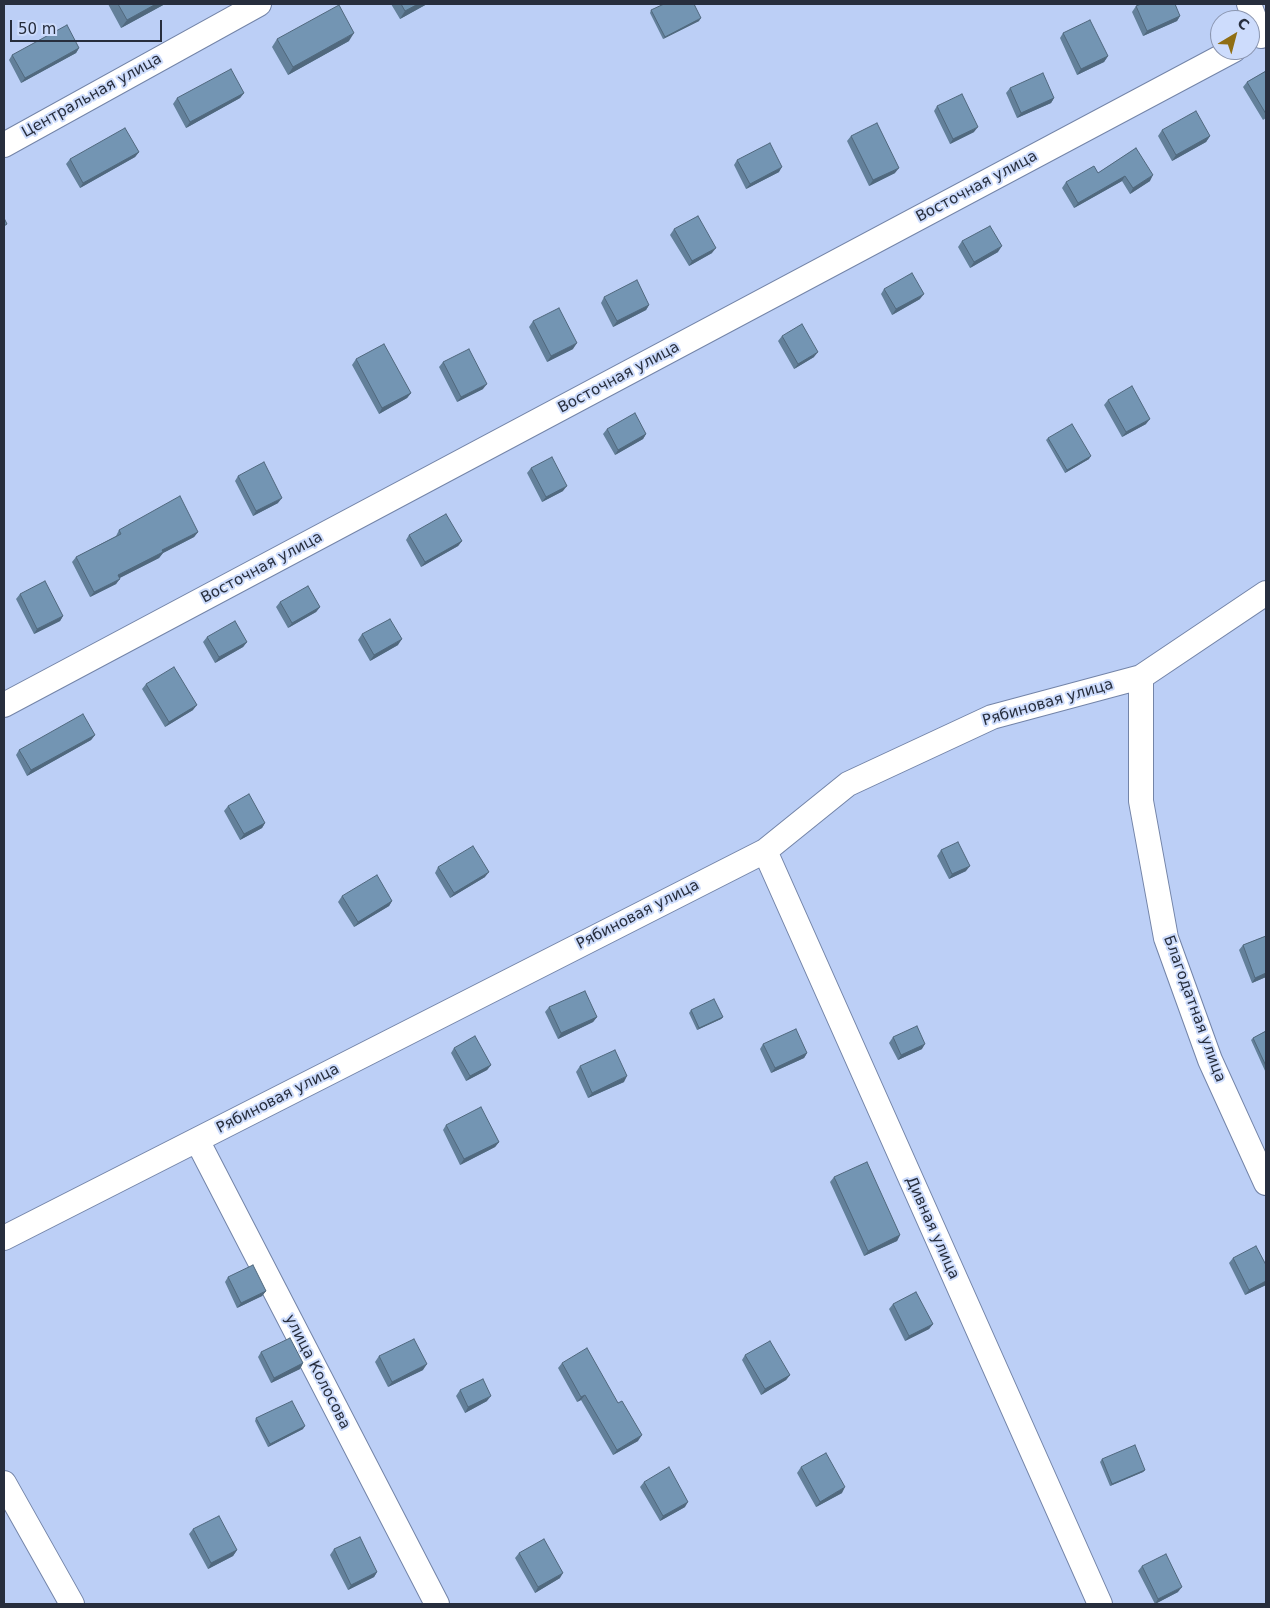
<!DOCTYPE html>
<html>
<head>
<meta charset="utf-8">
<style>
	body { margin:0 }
	#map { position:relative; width:1270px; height:1608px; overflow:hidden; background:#bccff6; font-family:"DejaVu Sans",sans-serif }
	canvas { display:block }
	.frame { position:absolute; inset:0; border:5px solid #272e3d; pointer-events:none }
	.north { position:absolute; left:1210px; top:10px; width:50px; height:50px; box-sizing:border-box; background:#cddcfc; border:1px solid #8b96b0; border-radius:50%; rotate:37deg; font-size:14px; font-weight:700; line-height:20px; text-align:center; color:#272e3d }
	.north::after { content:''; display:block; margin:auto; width:18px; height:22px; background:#906e13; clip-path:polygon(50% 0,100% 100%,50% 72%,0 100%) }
	.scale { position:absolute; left:10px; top:20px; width:152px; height:22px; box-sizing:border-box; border:2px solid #272e3d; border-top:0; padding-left:6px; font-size:15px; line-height:18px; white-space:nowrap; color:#272e3d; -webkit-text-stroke:4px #cddcfc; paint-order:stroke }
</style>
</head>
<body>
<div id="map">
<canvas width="1270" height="1608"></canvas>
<div class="frame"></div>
<div class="north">С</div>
<div class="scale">50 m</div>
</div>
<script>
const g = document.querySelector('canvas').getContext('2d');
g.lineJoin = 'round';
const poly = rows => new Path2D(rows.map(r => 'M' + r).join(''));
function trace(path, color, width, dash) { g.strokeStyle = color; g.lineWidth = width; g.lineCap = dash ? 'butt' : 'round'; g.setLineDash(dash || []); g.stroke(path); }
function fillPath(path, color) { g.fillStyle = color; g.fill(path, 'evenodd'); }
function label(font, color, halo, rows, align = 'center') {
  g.font = font + ' "DejaVu Sans",sans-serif'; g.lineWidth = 4; g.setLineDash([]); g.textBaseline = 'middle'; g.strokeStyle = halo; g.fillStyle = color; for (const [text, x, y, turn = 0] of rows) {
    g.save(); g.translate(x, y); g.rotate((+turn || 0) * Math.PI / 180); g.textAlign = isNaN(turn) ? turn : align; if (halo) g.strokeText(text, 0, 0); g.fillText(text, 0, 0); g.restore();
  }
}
const street = poly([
	[1249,4,1261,36],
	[4,145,259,4],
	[1141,677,1141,801,1166,938,1210,1060,1266,1183],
	[4,705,1234,50],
	[765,851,1100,1604],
	[197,1140,437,1604],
	[4,1238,765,851,848,784,992,717,1141,677,1266,593],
	[4,1483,72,1604]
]);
trace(street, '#7384a8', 26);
trace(street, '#fff', 24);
fillPath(poly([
	[108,4,165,4,121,28],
	[391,4,427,4,400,19],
	[1136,6,1180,16,1177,21,1143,36,1132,12],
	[651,10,699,21,663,39,650,13],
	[1063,33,1108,56,1104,62,1077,75,1060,38],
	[277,39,349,41,288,75,272,47],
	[79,48,76,53,21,83,9,60,12,55],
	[1266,71,1266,118,1263,120,1243,87,1247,82],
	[1010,88,1054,98,1051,103,1017,118,1006,93],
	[244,93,240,98,186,128,173,104,177,98],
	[937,106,974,132,950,144,934,111],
	[1162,130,1210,136,1206,142,1172,161,1158,136],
	[851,136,895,173,869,186,847,141],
	[1136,148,1150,181,1130,194,1122,181,1074,208,1062,188,1066,182,1098,173],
	[139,152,135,157,80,188,66,164,70,159],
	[737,160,779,172,746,189,734,165],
	[674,229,712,253,689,266,670,235],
	[962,241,998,252,970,268,958,247],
	[884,289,920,299,892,315,881,294],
	[604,297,649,305,646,310,613,327,601,303],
	[533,321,573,349,547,362,529,327],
	[782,336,814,357,794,369,778,341],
	[356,359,411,393,407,398,379,414,352,365],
	[443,362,483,389,457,402,439,367],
	[1108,400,1146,424,1122,437,1104,405],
	[607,429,646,434,643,439,615,455,603,434],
	[1048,438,1089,459,1065,473,1046,440],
	[531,468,563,491,542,502,527,473],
	[238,476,278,503,253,516,235,481],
	[119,530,198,532,194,537,163,553,159,558,119,578,116,584,90,597,72,562,76,557,116,536],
	[409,535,462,541,458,546,421,567,406,540],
	[20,594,63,616,60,621,34,634,16,599],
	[280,602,320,607,316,612,288,628,276,607],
	[362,634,398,645,370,661,358,640],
	[207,637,247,642,243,647,215,663,203,642],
	[146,684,193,710,165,727,142,689],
	[95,735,91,740,27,776,16,755,19,750],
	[228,806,265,823,262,828,240,840,224,811],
	[941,850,966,871,949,879,937,856],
	[438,867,485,877,450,898,435,873],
	[342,896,392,901,389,906,354,927,338,902],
	[1266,936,1266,977,1252,983,1239,950,1243,945],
	[549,1007,597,1017,593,1022,558,1039,545,1012],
	[691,1010,723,1017,721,1019,697,1030,689,1013],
	[1266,1031,1266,1073,1251,1040,1253,1038],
	[893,1037,922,1049,898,1060,889,1043],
	[763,1044,807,1053,804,1058,771,1073,760,1049],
	[454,1048,491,1065,487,1070,466,1081,451,1053],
	[580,1066,624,1082,588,1098,576,1072],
	[446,1125,499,1142,495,1147,460,1165,443,1130],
	[834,1177,900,1235,897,1241,864,1256,830,1182],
	[1233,1258,1266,1265,1266,1285,1245,1295,1229,1263],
	[228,1277,266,1291,262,1296,237,1308,225,1282],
	[893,1304,933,1324,929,1329,905,1341,889,1309],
	[261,1352,303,1363,300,1369,271,1383,258,1357],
	[745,1355,790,1375,786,1380,761,1395,742,1360],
	[379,1356,423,1370,388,1387,375,1362],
	[562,1363,618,1403,638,1441,613,1455,581,1400,577,1402,558,1368],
	[460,1390,487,1401,465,1413,456,1396],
	[256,1418,303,1429,268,1447,255,1421],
	[1102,1459,1145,1470,1143,1472,1110,1486,1100,1462],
	[801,1467,842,1493,816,1507,797,1473],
	[644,1482,685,1507,660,1521,640,1487],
	[193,1529,237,1550,233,1556,208,1569,189,1534],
	[334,1549,377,1572,374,1577,348,1590,330,1555],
	[519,1553,560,1578,535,1593,515,1558],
	[1142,1566,1178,1592,1155,1604,1138,1571]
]), '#63809a');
fillPath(poly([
	[156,4,165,4,121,28,127,20],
	[418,4,427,4,400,19,405,11],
	[1180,16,1177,21,1143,36,1147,31],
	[701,18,699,21,663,39,665,37],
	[354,33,349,41,288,75,293,67],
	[79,48,76,53,21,83,25,78],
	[1108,56,1104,62,1077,75,1081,69],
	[244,93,240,98,186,128,190,122],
	[1054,98,1051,103,1017,118,1021,113],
	[978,127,974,132,950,144,953,139],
	[1210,136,1206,142,1172,161,1176,155],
	[139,152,135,157,80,188,83,183],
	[782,167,779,172,746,189,750,184],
	[899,168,895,173,869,186,873,180],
	[1153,175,1150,181,1130,194,1133,188],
	[1125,176,1122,181,1074,208,1078,203],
	[1002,246,998,252,970,268,974,262],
	[716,248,712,253,689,266,692,261],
	[924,294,920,299,892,315,896,309],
	[649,305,646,310,613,327,617,321],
	[577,343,573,349,547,362,551,356],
	[818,352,814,357,794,369,798,364],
	[487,384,483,389,457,402,461,397],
	[411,393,407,398,379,414,382,408],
	[1150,419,1146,424,1122,437,1126,432],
	[646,434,643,439,615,455,618,450],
	[1091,456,1089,459,1065,473,1067,470],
	[567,486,563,491,542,502,546,497],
	[282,498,278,503,253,516,256,511],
	[198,532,194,537,163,553,159,558,114,581,118,575,162,550],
	[462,541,458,546,421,567,425,562],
	[120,579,116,584,90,597,94,592],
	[320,607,316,612,288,628,292,623],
	[63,616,60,621,34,634,37,629],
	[402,639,398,645,370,661,374,655],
	[247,642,243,647,215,663,219,657],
	[197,705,193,710,165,727,169,722],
	[95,735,91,740,27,776,31,770],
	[265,823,262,828,240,840,244,834],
	[970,866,966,871,949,879,952,874],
	[489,872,485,877,450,898,454,893],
	[392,901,389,906,354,927,358,922],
	[1266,973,1266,977,1252,983,1255,978],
	[597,1017,593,1022,558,1039,561,1033],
	[723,1017,721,1019,697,1030,699,1028],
	[925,1044,922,1049,898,1060,901,1055],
	[807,1053,804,1058,771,1073,775,1068],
	[491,1065,487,1070,466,1081,470,1076],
	[627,1076,624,1082,588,1098,592,1093],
	[499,1142,495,1147,460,1165,464,1159],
	[900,1235,897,1241,864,1256,868,1251],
	[1266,1281,1266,1285,1245,1295,1249,1290],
	[266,1291,262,1296,237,1308,241,1303],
	[933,1324,929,1329,905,1341,909,1336],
	[303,1363,300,1369,271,1383,274,1378],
	[427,1364,423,1370,388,1387,392,1382],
	[790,1375,786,1380,761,1395,765,1389],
	[585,1395,581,1400,577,1402,581,1397],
	[491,1396,487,1401,465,1413,468,1407],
	[305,1426,303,1429,268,1447,270,1444],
	[642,1435,638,1441,613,1455,617,1450],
	[1145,1470,1143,1472,1110,1486,1112,1484],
	[845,1487,842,1493,816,1507,820,1502],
	[688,1502,685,1507,660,1521,663,1516],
	[237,1550,233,1556,208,1569,211,1563],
	[377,1572,374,1577,348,1590,351,1585],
	[563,1573,560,1578,535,1593,538,1587],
	[1182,1587,1178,1592,1155,1604,1158,1599]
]), '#50687d');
const building = poly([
	[118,4,156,4,127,20,118,4],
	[401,4,418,4,405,11,401,4],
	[664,4,694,4,701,18,665,37,651,10,664,4],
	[1141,4,1175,4,1180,16,1147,31,1136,6,1141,4],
	[339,5,354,33,293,67,277,39,339,5],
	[1090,20,1108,56,1081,69,1063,33,1090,20],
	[67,25,79,48,25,78,12,55,67,25],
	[231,69,244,93,190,122,177,98,231,69],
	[1266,71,1266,114,1247,82,1266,71],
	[1043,73,1054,98,1021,113,1010,88,1043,73],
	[962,94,978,127,953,139,937,106,962,94],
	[1196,111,1210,136,1176,155,1162,130,1196,111],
	[877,123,899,168,873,180,851,136,877,123],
	[125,128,139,152,83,183,70,159,125,128],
	[770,143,782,167,750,184,737,160,770,143],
	[1136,148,1153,175,1133,188,1125,176,1078,203,1066,182,1094,166,1098,173,1136,148],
	[698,216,716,248,692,261,674,229,698,216],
	[4,218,7,224,4,226,4,218],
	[990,226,1002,246,974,262,962,241,990,226],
	[912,273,924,294,896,309,884,289,912,273],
	[637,280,649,305,617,321,604,297,637,280],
	[559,308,577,343,551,356,533,321,559,308],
	[802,324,818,352,798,364,782,336,802,324],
	[384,344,411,393,382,408,356,359,384,344],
	[469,349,487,384,461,397,443,362,469,349],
	[1132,386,1150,419,1126,432,1108,400,1132,386],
	[635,413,646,434,618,450,607,429,635,413],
	[1072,424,1091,456,1067,470,1048,438,1072,424],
	[552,457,567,486,546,497,531,468,552,457],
	[264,462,282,498,256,511,238,476,264,462],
	[180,496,198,532,162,550,163,552,118,575,120,579,94,592,76,557,121,534,119,530,180,496],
	[446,514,462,541,425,562,409,535,446,514],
	[45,581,63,616,37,629,20,594,45,581],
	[308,586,320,607,292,623,280,602,308,586],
	[390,619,402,639,374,655,362,634,390,619],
	[235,621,247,642,219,657,207,637,235,621],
	[174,667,197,705,169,722,146,684,174,667],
	[83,714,95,735,31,770,19,750,83,714],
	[249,794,265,823,244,834,228,806,249,794],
	[958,842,970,866,952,874,941,850,958,842],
	[473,846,489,872,454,893,438,867,473,846],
	[377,875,392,901,358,922,342,896,377,875],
	[1266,936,1266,973,1255,978,1243,945,1266,936],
	[585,991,597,1017,561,1033,549,1007,585,991],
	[714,999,723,1017,699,1028,691,1010,714,999],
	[917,1026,925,1044,901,1055,893,1037,917,1026],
	[796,1029,807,1053,775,1068,763,1044,796,1029],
	[1266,1031,1266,1066,1253,1038,1266,1031],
	[475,1036,491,1065,470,1076,454,1048,475,1036],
	[615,1050,627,1076,592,1093,580,1066,615,1050],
	[481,1107,499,1142,464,1159,446,1125,481,1107],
	[867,1162,900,1235,868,1251,834,1177,867,1162],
	[1256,1246,1266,1265,1266,1281,1249,1290,1233,1258,1256,1246],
	[253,1265,266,1291,241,1303,228,1277,253,1265],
	[916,1292,933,1324,909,1336,893,1304,916,1292],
	[290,1338,303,1363,274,1378,261,1352,290,1338],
	[414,1339,427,1364,392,1382,379,1356,414,1339],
	[770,1341,790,1375,765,1389,745,1355,770,1341],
	[587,1348,618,1403,622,1401,642,1435,617,1450,585,1395,581,1397,562,1363,587,1348],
	[483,1379,491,1396,468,1407,460,1390,483,1379],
	[292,1401,305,1426,270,1444,256,1418,292,1401],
	[1135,1445,1145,1470,1112,1484,1102,1459,1135,1445],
	[826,1453,845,1487,820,1502,801,1467,826,1453],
	[669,1467,688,1502,663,1516,644,1482,669,1467],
	[219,1516,237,1550,211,1563,193,1529,219,1516],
	[360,1537,377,1572,351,1585,334,1549,360,1537],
	[544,1539,563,1573,538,1587,519,1553,544,1539],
	[1166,1554,1182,1587,1158,1599,1142,1566,1166,1554]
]);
fillPath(building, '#7395b3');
trace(building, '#50687d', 1);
label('15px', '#272e3d', '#cddcfc', [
	["Центральная улица",92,96,-29],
	["Восточная улица",977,187,-28],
	["Восточная улица",619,378,-28],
	["Восточная улица",262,568,-28],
	["Рябиновая улица",1048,703,-16],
	["Рябиновая улица",638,915,-27],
	["Благодатная улица",1194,1009,70],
	["Рябиновая улица",278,1099,-27],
	["Дивная улица",932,1228,66],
	["улица Колосова",317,1372,63]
]);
</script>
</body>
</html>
